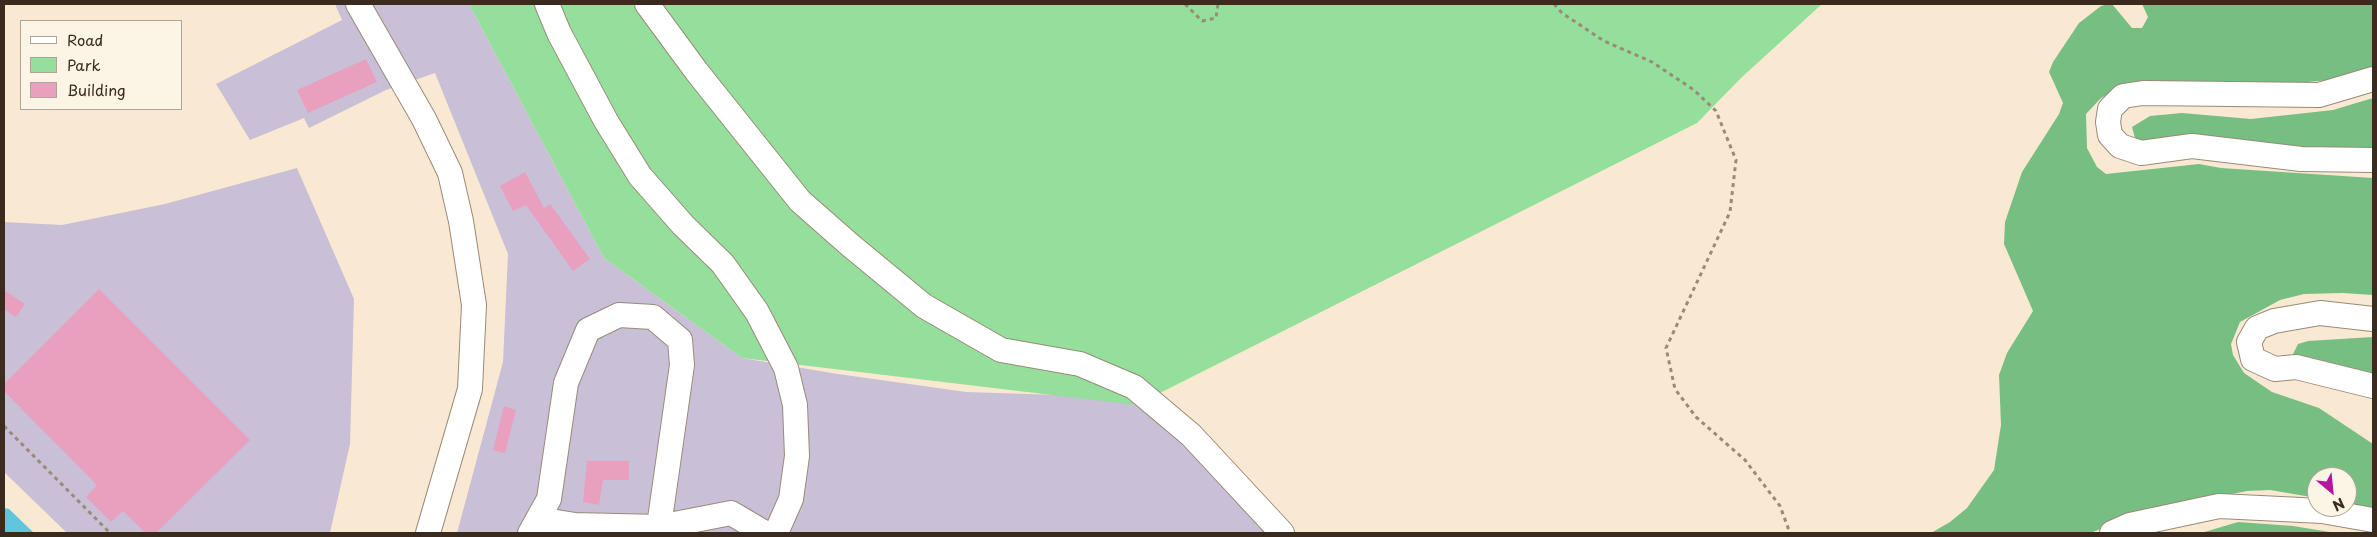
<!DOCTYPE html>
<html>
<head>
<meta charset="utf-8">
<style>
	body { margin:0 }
	#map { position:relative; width:2377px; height:537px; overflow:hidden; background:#f9e9d3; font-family:"Playpen Sans",sans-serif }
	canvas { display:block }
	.frame { position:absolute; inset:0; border:5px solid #3b2a1e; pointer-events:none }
	.legend { position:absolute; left:20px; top:20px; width:162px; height:90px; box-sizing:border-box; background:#fcf5e5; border:1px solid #afa495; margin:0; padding:6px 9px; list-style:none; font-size:15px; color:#3b2a1e }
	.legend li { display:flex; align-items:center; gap:10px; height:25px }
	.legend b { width:25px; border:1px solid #afa495 }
	.north { position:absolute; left:2307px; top:467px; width:50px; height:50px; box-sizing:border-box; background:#fcf5e5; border:1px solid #afa495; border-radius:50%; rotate:152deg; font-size:14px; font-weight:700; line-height:20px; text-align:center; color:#3b2a1e }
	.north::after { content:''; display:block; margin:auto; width:18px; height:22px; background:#b5179e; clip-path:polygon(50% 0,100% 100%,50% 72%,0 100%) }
</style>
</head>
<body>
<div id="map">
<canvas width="2377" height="537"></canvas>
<div class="frame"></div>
<ul class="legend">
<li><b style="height:6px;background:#fff"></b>Road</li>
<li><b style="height:14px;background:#94df9b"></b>Park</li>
<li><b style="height:14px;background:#e9a0bf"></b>Building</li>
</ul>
<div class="north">N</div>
</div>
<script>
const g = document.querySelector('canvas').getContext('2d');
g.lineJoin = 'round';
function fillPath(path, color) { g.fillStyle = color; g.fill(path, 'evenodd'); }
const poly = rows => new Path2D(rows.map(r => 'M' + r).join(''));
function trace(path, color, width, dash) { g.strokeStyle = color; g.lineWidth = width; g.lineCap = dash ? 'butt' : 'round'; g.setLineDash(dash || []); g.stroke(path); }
fillPath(poly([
	[335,4,469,4,604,258,742,358,838,374,966,392,1091,396,1136,405,1209,462,1271,533,457,533,503,362,508,254,435,73,386,90,309,128,304,118,250,140,216,84,342,20],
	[297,168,354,299,350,444,330,533,67,533,4,472,4,222,62,225,165,204]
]), '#c9bfd7');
fillPath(poly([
	[469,4,1822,4,1741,78,1697,123,1136,405,742,358,604,258]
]), '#94df9b');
fillPath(poly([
	[2108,4,2112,4,2132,28,2142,28,2148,17,2142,4,2373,4,2373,68,2351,78,2210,91,2121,87,2101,98,2086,114,2087,148,2097,167,2106,174,2199,164,2221,168,2373,178,2373,295,2343,293,2304,294,2280,300,2240,322,2231,344,2233,355,2244,373,2272,392,2319,408,2373,444,2373,508,2347,503,2347,477,2317,477,2317,498,2270,490,2247,491,2148,511,2090,533,1931,533,1950,522,1967,508,1994,470,2001,425,1999,375,2007,353,2033,311,2004,244,2005,222,2022,172,2059,114,2063,103,2049,72,2053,62,2079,23,2101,6],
	[2373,98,2373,156,2145,144,2135,138,2132,127,2150,116,2182,113,2251,119,2333,110],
	[2373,337,2373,378,2310,368,2293,354,2298,344,2308,341],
	[2238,522,2293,526,2336,533,2201,533]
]), '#77be83');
fillPath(poly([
	[4,508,9,509,34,533,4,533]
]), '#60c6dd');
fillPath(poly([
	[366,59,377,82,308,113,297,90],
	[525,172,544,208,550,204,590,259,573,271,526,205,513,211,500,186],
	[99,289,250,440,156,533,146,533,123,511,111,522,86,497,97,485,4,391,4,384],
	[4,290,25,304,16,317,4,309],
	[504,406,516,410,505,453,493,450],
	[587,461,629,461,629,480,603,480,599,505,583,502]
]), '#e9a0bf');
const minor = poly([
	[358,4,424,119,450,173,461,221,474,305,470,389,428,533],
	[547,4,559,33,606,121,640,176,683,225,723,264,757,312,786,368,795,405,797,456,791,499,776,533],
	[647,4,697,72,800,201,850,245,924,306,1001,350,1080,364,1134,387,1191,435,1282,533],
	[2373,79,2319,95,2143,93,2123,96,2110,109,2108,122,2110,135,2120,146,2141,153,2192,146,2301,159,2373,160],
	[2373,319,2320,313,2274,321,2257,328,2249,342,2253,359,2275,369,2296,367,2373,386],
	[538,519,575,525,659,527,731,513,765,533],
	[530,533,549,499,566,383,588,330,619,315,653,317,680,340,682,365,658,533],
	[2112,533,2130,525,2219,506,2322,511,2373,520]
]);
trace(minor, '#9a8a78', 26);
trace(poly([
	[1185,4,1202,21,1216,18,1218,4],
	[1554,4,1562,13,1604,41,1652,62,1694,90,1716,111,1736,160,1730,212,1666,348,1675,389,1696,417,1745,460,1780,506,1790,533],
	[4,426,110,533]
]), '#9a8a78', 3, [4, 4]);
trace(minor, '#fff', 24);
</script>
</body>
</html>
